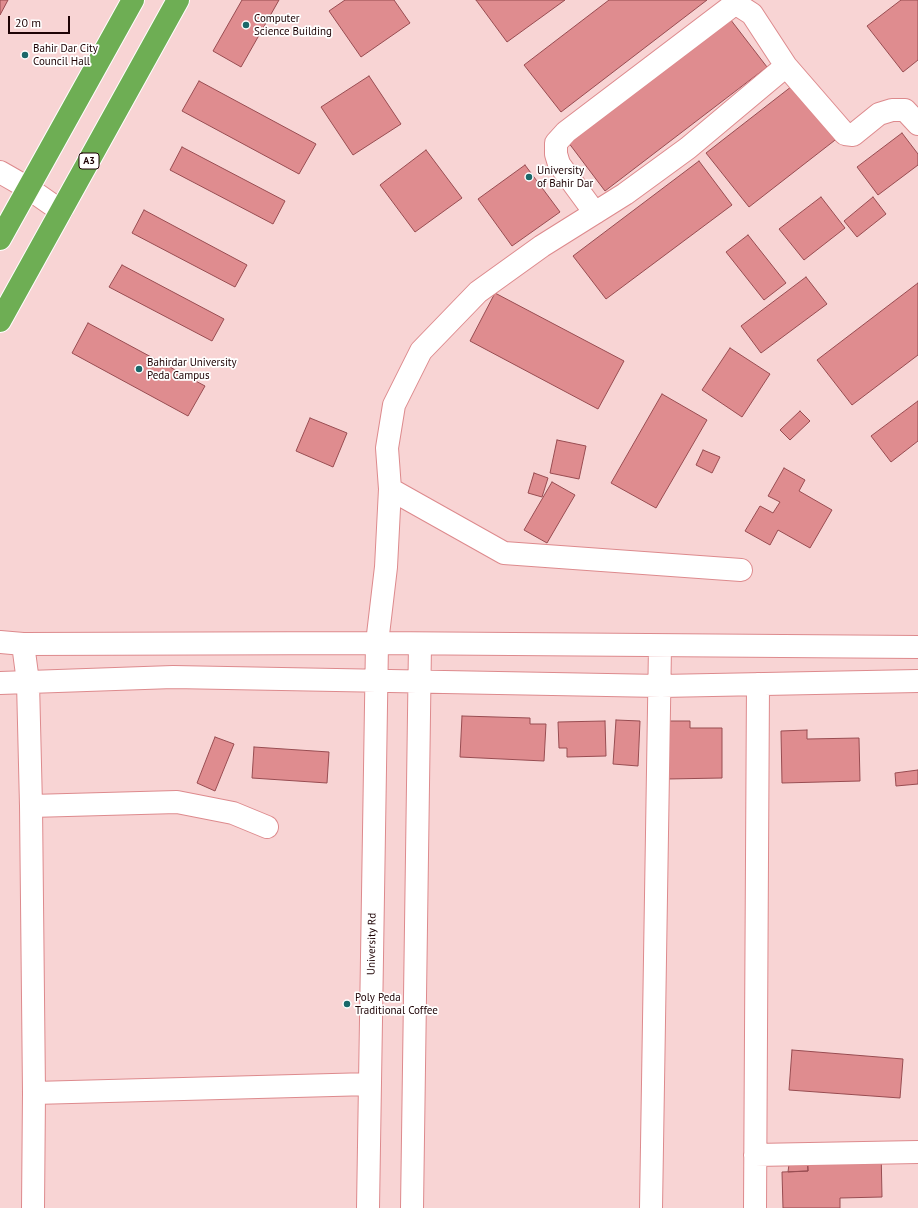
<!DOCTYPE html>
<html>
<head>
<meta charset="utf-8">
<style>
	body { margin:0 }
	#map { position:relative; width:918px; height:1208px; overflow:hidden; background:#f8d4d4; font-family:"PT Sans",sans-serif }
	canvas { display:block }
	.scale { position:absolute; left:8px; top:16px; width:62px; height:18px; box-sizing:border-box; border:2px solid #1e0305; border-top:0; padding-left:5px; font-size:12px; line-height:14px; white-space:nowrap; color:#1e0305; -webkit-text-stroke:3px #fff; paint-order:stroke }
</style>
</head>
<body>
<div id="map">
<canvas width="918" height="1208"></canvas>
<div class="scale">20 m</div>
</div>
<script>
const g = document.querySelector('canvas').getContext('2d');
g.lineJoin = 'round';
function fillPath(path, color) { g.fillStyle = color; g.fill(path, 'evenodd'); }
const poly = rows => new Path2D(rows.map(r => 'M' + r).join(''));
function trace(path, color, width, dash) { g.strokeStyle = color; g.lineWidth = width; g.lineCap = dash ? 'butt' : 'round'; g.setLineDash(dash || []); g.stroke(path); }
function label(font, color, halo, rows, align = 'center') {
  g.font = font + ' "PT Sans",sans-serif'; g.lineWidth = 3.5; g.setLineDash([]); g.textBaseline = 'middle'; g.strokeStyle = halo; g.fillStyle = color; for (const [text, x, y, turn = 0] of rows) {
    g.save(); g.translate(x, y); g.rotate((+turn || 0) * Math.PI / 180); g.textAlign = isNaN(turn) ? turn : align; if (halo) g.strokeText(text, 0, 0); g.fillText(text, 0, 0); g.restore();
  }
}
const building = poly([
	[0,0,8,0,0,15,0,0],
	[242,0,279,0,241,67,213,51,242,0],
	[345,0,394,0,410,23,361,57,329,11,345,0],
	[476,0,565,0,507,42,476,0],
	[609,0,707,0,561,112,524,65,609,0],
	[901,0,918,0,918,60,903,72,867,26,901,0],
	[727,15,767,67,605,191,565,138,727,15],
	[369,76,401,124,353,155,321,107,369,76],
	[199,81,316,144,299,174,182,111,199,81],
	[796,83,839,137,749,207,706,153,796,83],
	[902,133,918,154,918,165,878,195,857,167,902,133],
	[182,147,285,201,273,224,170,170,182,147],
	[426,150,462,198,415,232,380,185,426,150],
	[699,161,732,205,606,299,573,256,699,161],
	[525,165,560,212,512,246,478,199,525,165],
	[821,197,845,228,804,260,779,229,821,197],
	[873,197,886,214,857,237,844,221,873,197],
	[144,210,247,265,235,287,132,233,144,210],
	[748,235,786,283,764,300,726,252,748,235],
	[122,265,224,319,212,341,109,287,122,265],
	[806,277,827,304,761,353,741,326,806,277],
	[918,283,918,355,852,405,817,360,918,283],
	[495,293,624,361,598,409,470,341,495,293],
	[88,323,205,386,188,416,72,353,88,323],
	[730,348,770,374,742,417,702,390,730,348],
	[662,394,707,420,656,508,611,483,662,394],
	[918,401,918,441,891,462,871,436,918,401],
	[800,411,810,421,790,440,780,430,800,411],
	[310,418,347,433,333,467,296,451,310,418],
	[557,440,586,446,579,479,550,473,557,440],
	[703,450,720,457,712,473,696,465,703,450],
	[784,468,805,480,799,491,832,510,810,548,778,530,770,545,745,531,760,506,773,513,780,502,768,496,784,468],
	[534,473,548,478,542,497,528,493,534,473],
	[552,482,575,495,547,543,524,530,552,482],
	[462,716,530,718,530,724,546,724,544,761,460,757,462,716],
	[616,720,640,721,638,766,613,764,616,720],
	[605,721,606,756,567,757,567,748,559,748,558,722,605,721],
	[667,721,690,721,690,728,722,728,722,778,667,779,667,721],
	[807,730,807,739,859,738,860,781,782,783,781,731,807,730],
	[215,737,234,744,215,791,197,783,215,737],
	[254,747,329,752,327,783,252,778,254,747],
	[918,770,918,784,896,786,895,773,918,770],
	[792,1050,903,1059,900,1098,789,1090,792,1050],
	[881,1148,882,1197,840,1198,840,1208,783,1208,782,1172,808,1171,807,1150,881,1148],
	[807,1150,808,1171,788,1172,789,1164,807,1150]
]);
fillPath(building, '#df8c8f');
trace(building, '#984c51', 1);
const minor = poly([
	[0,172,28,188,61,211],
	[595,213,559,164,556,154,556,143,566,132,732,6,738,5,752,14,786,66,845,134,853,135,879,114,892,110,905,110,918,124],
	[390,489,504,553,741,570],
	[0,642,23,644,377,643,918,647],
	[23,644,28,682,31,806,34,1093,33,1208],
	[0,683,173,677,661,686,918,681],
	[31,806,177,802,233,813,267,827],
	[34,1093,370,1084],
	[755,1155,918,1152],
	[368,1208,377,643,386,567,390,489,387,448,394,405,421,351,478,292,542,246,625,194,688,148,786,66],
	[412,1208,420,644],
	[651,1208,660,646],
	[755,1208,758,684]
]);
const highway = poly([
	[0,239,133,0],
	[0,321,178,0]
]);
trace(minor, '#dd8a8d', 24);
trace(highway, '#fff', 24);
trace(minor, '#fff', 22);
trace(highway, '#6eae54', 22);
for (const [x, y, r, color] of [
	[246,25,4,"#1a686a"],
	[25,55,4,"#1a686a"],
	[529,177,4,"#1a686a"],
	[139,369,4,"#1a686a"],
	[347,1004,4,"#1a686a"]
]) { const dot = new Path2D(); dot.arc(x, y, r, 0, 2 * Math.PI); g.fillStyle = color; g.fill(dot); trace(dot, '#fff', 1.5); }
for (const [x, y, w] of [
	[89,161,20]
]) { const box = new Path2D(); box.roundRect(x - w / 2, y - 8, w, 16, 3); g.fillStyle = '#fff'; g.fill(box); trace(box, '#1e0305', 1); }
label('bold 10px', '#1e0305', null, [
	["A3",89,161]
]);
label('11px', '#1e0305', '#fff', [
	["Computer",254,19],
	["Science Building",254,32],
	["Bahir Dar City",33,49],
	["Council Hall",33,62],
	["University",537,171],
	["of Bahir Dar",537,184],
	["Bahirdar University",147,363],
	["Peda Campus",147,376],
	["Poly Peda",355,998],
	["Traditional Coffee",355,1011]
], 'left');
label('11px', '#1e0305', '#fff', [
	["University Rd",372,944,-89]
]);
</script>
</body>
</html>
